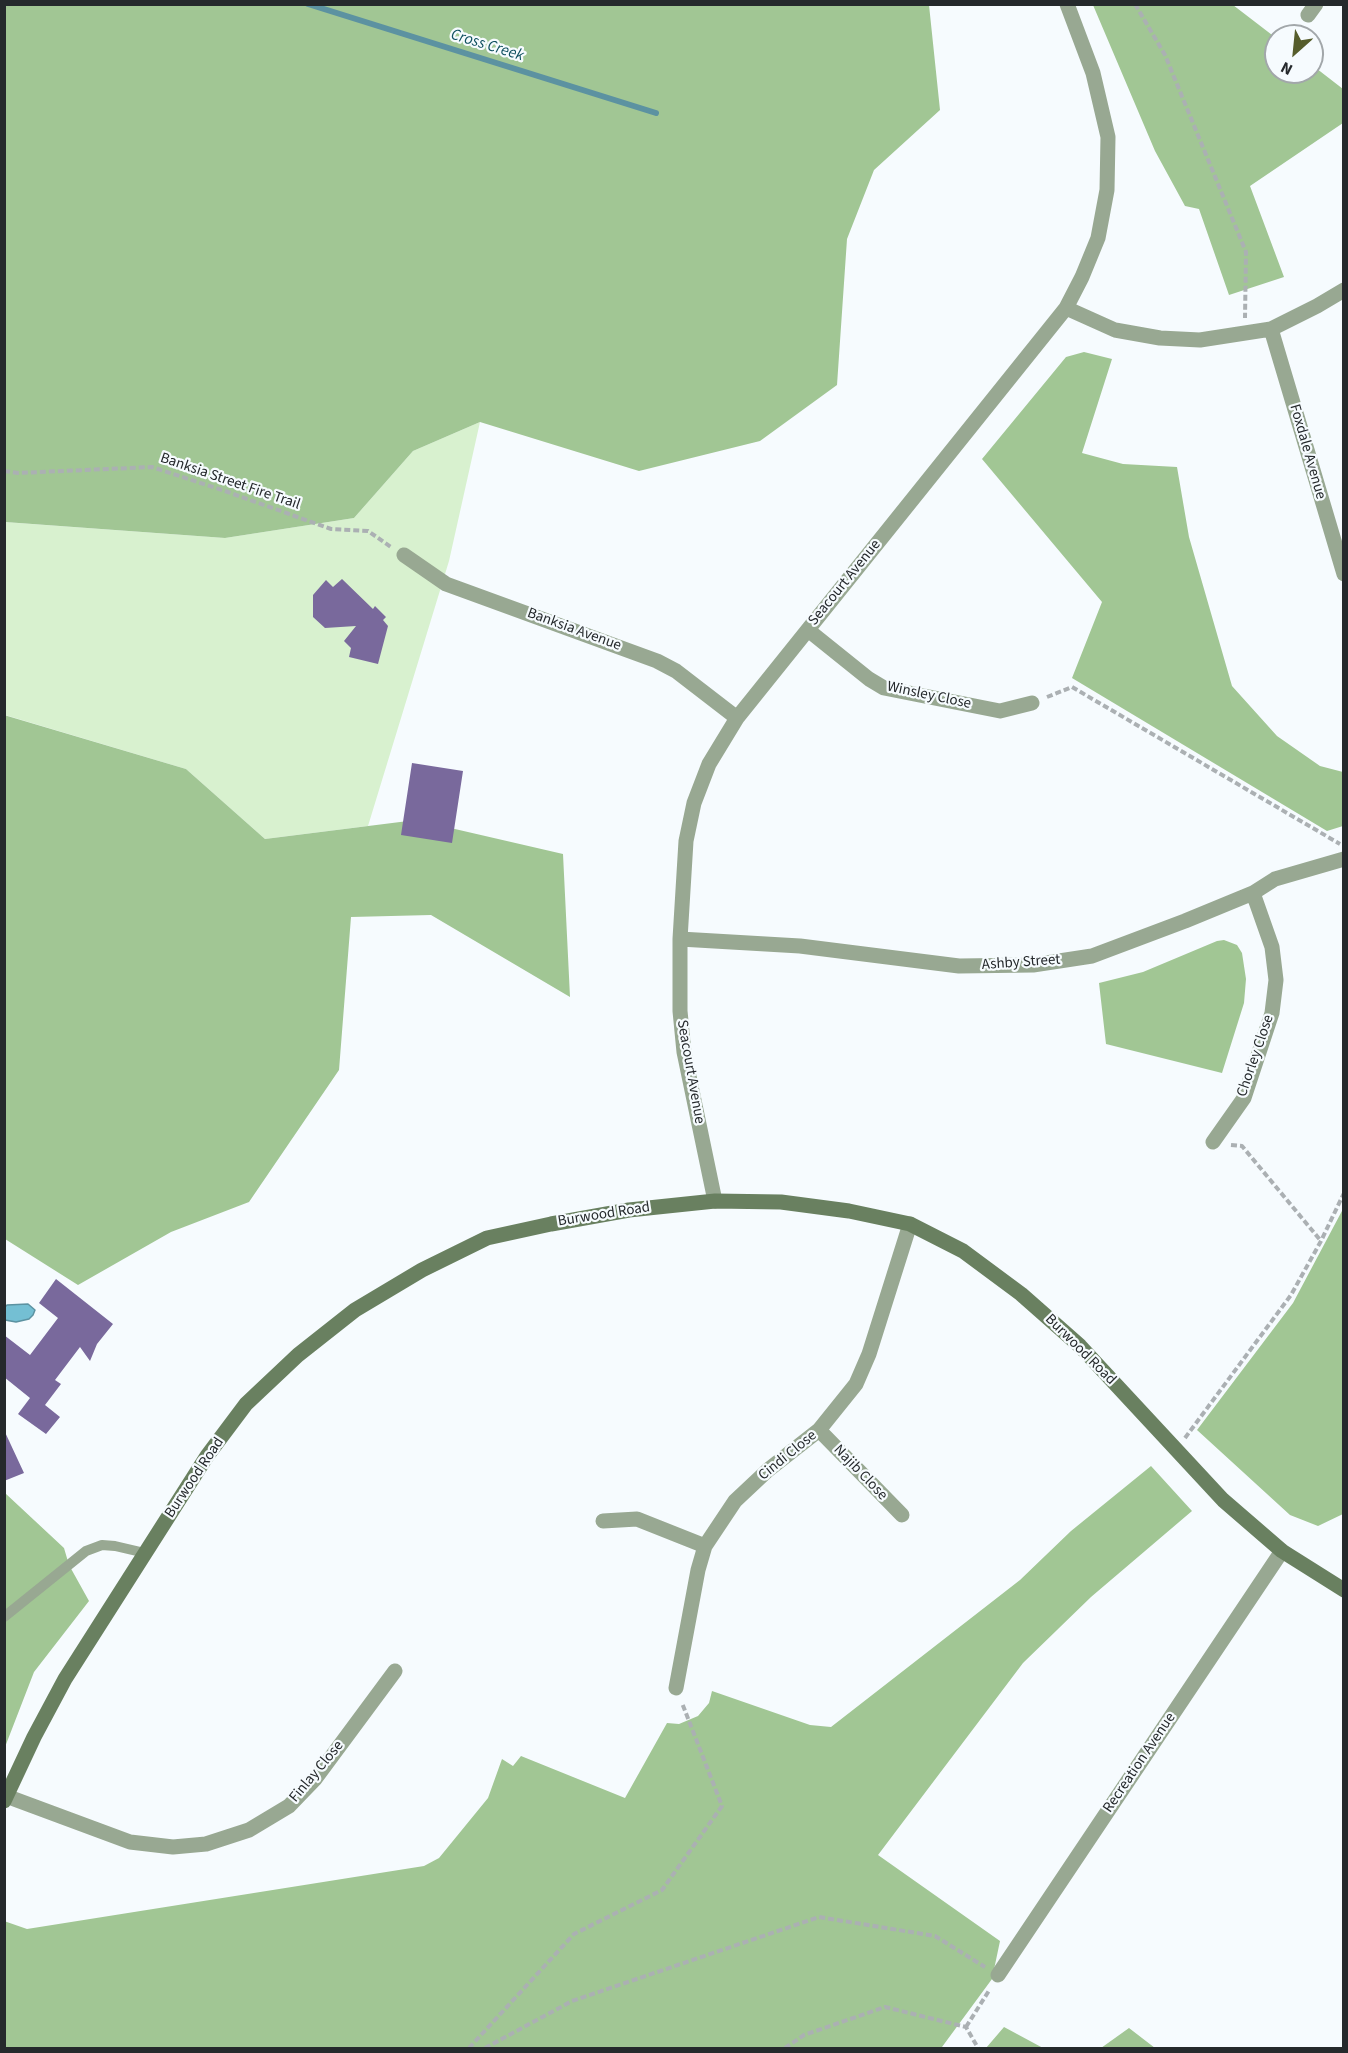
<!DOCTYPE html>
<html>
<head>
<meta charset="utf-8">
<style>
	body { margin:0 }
	#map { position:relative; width:1348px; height:2053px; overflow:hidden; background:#f6fbfe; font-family:"Source Sans 3",sans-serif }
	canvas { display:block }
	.frame { position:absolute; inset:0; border:6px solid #25292c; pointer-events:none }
	.north { position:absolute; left:1264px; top:24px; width:60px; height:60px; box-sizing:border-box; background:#f6fbfe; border:2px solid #a2a7aa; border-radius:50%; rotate:207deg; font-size:16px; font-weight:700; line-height:24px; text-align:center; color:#25292c }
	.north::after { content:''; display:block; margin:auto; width:21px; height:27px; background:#565d2c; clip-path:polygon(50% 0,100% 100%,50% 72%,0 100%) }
</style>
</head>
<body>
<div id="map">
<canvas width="1348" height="2053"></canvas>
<div class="frame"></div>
<div class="north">N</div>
</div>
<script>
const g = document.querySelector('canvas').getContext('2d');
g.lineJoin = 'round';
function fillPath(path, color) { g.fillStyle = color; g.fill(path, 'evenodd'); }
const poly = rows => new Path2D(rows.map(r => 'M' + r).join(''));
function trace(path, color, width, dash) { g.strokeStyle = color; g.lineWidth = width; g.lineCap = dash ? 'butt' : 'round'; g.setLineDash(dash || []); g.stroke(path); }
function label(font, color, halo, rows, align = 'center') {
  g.font = font + ' "Source Sans 3",sans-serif'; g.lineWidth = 4.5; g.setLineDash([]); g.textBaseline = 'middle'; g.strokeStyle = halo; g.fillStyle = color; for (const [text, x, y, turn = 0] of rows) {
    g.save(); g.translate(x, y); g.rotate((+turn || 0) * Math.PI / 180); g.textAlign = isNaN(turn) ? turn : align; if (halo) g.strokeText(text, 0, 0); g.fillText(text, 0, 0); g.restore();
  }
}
fillPath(poly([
	[480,422,449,561,368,826,265,839,186,769,5,715,4,522,225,538,354,518,413,451]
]), '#d8f1cf');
fillPath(poly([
	[4,5,929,5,940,110,874,170,847,239,837,385,760,441,639,471,480,422,413,451,354,518,225,538,5,522],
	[1093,5,1233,5,1276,38,1276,72,1312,72,1312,65,1343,89,1343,123,1250,186,1284,277,1229,295,1199,209,1185,206,1155,151],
	[1084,352,1112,359,1082,453,1123,464,1177,467,1189,537,1232,686,1277,736,1320,766,1343,772,1343,826,1327,831,1072,678,1102,602,982,459,1066,357],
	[4,715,186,769,265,839,416,820,563,854,570,997,431,915,351,917,339,1070,249,1202,171,1232,78,1285,5,1239],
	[1224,940,1237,945,1242,953,1246,979,1244,1003,1222,1073,1106,1044,1099,983,1143,972,1217,941],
	[1343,1209,1343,1514,1318,1526,1290,1515,1197,1430,1293,1303],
	[1151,1466,1192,1511,1091,1597,1023,1663,878,1855,1000,1941,992,1979,942,2047,928,2048,5,2048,4,1921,27,1929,424,1866,439,1858,488,1798,502,1759,513,1766,521,1756,625,1798,667,1723,679,1724,698,1716,709,1703,712,1691,810,1725,831,1727,1020,1580,1071,1531],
	[5,1493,64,1548,69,1565,89,1601,34,1672,5,1747],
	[1004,2027,1043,2048,986,2048],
	[1129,2028,1155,2048,1101,2048]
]), '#a1c694');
const water = poly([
	[28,1304,35,1310,33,1315,29,1319,16,1322,5,1320,5,1307,7,1305,28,1304]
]);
fillPath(water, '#74bfd3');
trace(water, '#5c92a1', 1.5);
trace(poly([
	[308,4,656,113]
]), '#5c92a1', 6);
fillPath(poly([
	[342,579,373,609,375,606,386,617,383,620,388,626,378,664,349,657,351,648,344,641,356,626,325,628,313,617,313,595,326,580,333,587],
	[412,763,463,771,452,843,401,835],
	[56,1279,113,1324,97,1344,90,1361,80,1347,55,1380,61,1384,45,1405,60,1417,46,1434,18,1414,30,1398,4,1377,4,1335,30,1355,58,1318,39,1303],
	[4,1430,24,1473,4,1481]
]), '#79699c');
trace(poly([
	[1135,4,1165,55,1246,252,1245,318],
	[4,471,18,473,152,467,225,491,331,529,368,531,391,547],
	[1047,697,1072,687,1340,844],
	[1231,1145,1242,1146,1321,1241],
	[1185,1438,1291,1295,1321,1241,1344,1193],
	[966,2027,990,1989],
	[4,2048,6,2048],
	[469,2048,574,1934,662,1890,722,1806,682,1703],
	[485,2048,572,2001,819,1917,935,1936,985,1967],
	[785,2048,804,2035,885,2007,966,2027,978,2048]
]), '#abb0b3', 4, [6, 3]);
trace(poly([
	[4,1617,86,1551,102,1545,115,1546,145,1553]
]), '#98a892', 10);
trace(poly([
	[1308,15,1316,4],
	[1066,308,1115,330,1160,338,1200,340,1271,329,1317,306,1344,290],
	[1271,329,1344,574],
	[404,555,446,584,657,661,676,671,737,718],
	[808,630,869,679,884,688,1000,711,1032,703],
	[680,939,800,946,959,966,1033,965,1092,956,1185,921,1253,893,1275,879,1344,859],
	[1213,1142,1244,1098,1272,1013,1276,980,1272,947,1253,893],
	[715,1201,684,1052,680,1011,680,939,686,841,694,803,709,764,737,718,1066,308,1082,277,1098,238,1107,190,1108,137,1093,73,1067,4],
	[819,1430,902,1515],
	[603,1521,637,1519,705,1546],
	[676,1688,698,1570,705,1546,735,1501,768,1470,819,1430,856,1384,869,1354,910,1224],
	[6,1796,130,1842,173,1847,206,1844,249,1830,289,1806,315,1779,395,1671],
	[998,1975,1282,1551]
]), '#98a892', 15);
trace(poly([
	[4,1801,34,1737,65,1679,207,1456,246,1404,298,1355,355,1310,422,1270,487,1238,551,1224,629,1210,715,1201,781,1202,849,1211,910,1224,963,1251,1021,1294,1080,1346,1223,1500,1282,1551,1344,1590]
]), '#698060', 15);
label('15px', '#25292c', '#f6fbfe', [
	["Foxdale Avenue",1307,452,74],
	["Banksia Street Fire Trail",230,482,19],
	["Seacourt Avenue",845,583,-51],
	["Banksia Avenue",574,630,20],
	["Winsley Close",929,696,12],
	["Ashby Street",1021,963,-4],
	["Chorley Close",1256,1056,-71],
	["Seacourt Avenue",690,1072,80],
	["Burwood Road",604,1215,-9],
	["Burwood Road",1080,1350,45],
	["Cindi Close",788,1456,-39],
	["Najib Close",860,1473,46],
	["Burwood Road",195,1478,-56],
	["Recreation Avenue",1140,1763,-56],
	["Finlay Close",317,1772,-50]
]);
label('italic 16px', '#0f505f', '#f6fbfe', [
	["Cross Creek",487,46,17]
]);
</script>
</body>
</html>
